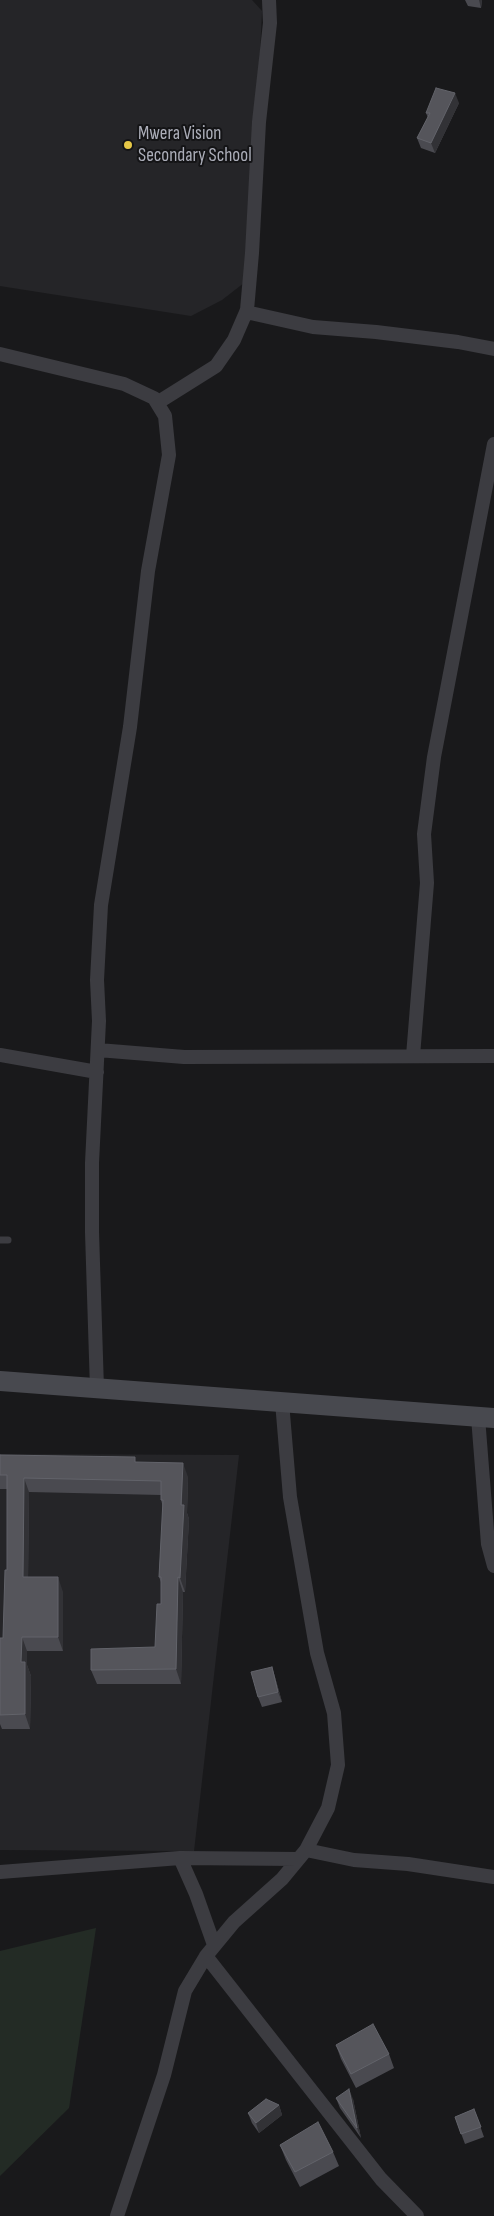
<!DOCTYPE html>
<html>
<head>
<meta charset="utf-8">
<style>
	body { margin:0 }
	canvas { display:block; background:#19191b }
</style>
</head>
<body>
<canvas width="494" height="2216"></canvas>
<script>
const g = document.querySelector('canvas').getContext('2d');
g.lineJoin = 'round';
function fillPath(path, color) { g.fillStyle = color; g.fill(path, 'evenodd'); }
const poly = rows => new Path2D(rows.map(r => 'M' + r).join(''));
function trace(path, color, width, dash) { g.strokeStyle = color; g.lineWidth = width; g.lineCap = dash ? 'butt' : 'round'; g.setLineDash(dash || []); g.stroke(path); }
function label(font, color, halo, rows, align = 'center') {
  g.font = font + ' "Sofia Sans Condensed",sans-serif'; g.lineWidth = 4; g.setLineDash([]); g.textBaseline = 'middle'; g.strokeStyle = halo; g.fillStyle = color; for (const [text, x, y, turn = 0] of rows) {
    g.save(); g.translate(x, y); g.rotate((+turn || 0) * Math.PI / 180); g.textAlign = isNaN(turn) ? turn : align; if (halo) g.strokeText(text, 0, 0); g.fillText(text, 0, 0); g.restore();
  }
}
fillPath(poly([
	[0,0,252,0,262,11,249,279,222,300,191,316,0,286],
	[0,1454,239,1455,194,1851,0,1850]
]), '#252528');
fillPath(poly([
	[96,1928,69,2108,0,2176,0,1951]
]), '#232b25');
trace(poly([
	[0,1240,8,1240]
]), '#3c3c41', 7);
trace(poly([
	[246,312,313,327,376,332,458,342,494,349],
	[0,354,124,384,154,398,165,416,169,455,148,571,130,727,101,905,97,980,99,1021,92,1163,92,1232,97,1389],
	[157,403,216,366,234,340,247,310,252,253,259,122,270,23,269,0],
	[98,1050,184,1057,494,1056],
	[0,1055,97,1072],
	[413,1056,427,883,424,834,434,757,494,444],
	[478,1417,488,1544,494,1566],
	[306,1850,354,1860,408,1864,494,1877],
	[180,1858,196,1894,214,1945],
	[0,1872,180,1858,298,1859],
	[206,1956,381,2179,417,2216],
	[117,2216,164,2075,185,1991,206,1956,234,1922,282,1879,306,1850,328,1808,338,1765,334,1713,317,1653,290,1497,282,1402]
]), '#3c3c41', 14);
trace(poly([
	[0,1381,494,1418]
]), '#48494f', 20);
fillPath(poly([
	[465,0,482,0,481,8,468,6],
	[459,103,435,153,421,148,417,138,428,118,426,113],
	[0,1455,136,1462,188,1477,187,1513,189,1519,185,1592,183,1592,181,1684,97,1684,91,1670,155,1647,161,1604,161,1582,159,1577,163,1507,161,1500,161,1495,29,1492,28,1577,63,1592,63,1651,27,1651,27,1665,31,1676,30,1729,2,1729,0,1724,0,1638,3,1638,7,1570,7,1489,0,1489],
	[272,1667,275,1677,282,1702,262,1707,258,1697],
	[336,2045,389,2054,394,2068,356,2088,341,2059],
	[336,2098,353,2099,361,2138,340,2108],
	[279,2105,282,2115,259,2133,252,2123,248,2113],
	[474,2109,484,2137,465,2144,455,2117],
	[280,2145,333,2152,339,2166,300,2187,286,2160]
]), '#4a4a50');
fillPath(poly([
	[479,0,482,0,481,8],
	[455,93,459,103,435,153,431,143],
	[183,1463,188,1477,187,1513,189,1519,185,1592,180,1578],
	[24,1478,29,1492,28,1592,23,1577],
	[58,1577,63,1592,63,1651,58,1637],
	[178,1577,183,1592,181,1684,176,1669],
	[22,1637,27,1651,27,1665,31,1676,30,1729,25,1714,21,1662],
	[272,1667,275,1677,282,1702,278,1692],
	[349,2089,353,2099,361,2138,357,2128],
	[279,2105,282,2115,259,2133,256,2123]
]), '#323236');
const building = poly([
	[436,88,455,93,431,143,417,138,430,113,426,113,436,88],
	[0,1455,135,1457,135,1462,183,1463,181,1505,184,1505,180,1578,178,1577,176,1669,91,1670,91,1649,155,1647,157,1604,161,1604,161,1577,159,1577,163,1500,161,1500,161,1481,24,1478,23,1577,58,1577,58,1637,22,1637,21,1662,25,1662,25,1714,0,1715,0,1638,3,1638,5,1570,7,1570,7,1475,0,1475,0,1455],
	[272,1667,278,1692,258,1697,251,1672,272,1667],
	[373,2024,389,2054,351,2074,336,2045,373,2024],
	[349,2089,357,2128,336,2098,349,2089],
	[266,2099,279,2105,256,2123,248,2113,266,2099],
	[474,2109,481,2127,461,2134,455,2117,474,2109],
	[318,2122,333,2152,295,2172,280,2145,318,2122]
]);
fillPath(building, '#55555b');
trace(building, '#62636a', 1);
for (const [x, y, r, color] of [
	[128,145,5,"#e5c747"]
]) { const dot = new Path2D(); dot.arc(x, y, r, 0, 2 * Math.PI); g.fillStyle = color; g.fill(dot); trace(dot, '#141416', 2); }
label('19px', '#acaeb9', '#141416', [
	["Mwera Vision",138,134],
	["Secondary School",138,156]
], 'left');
</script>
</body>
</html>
